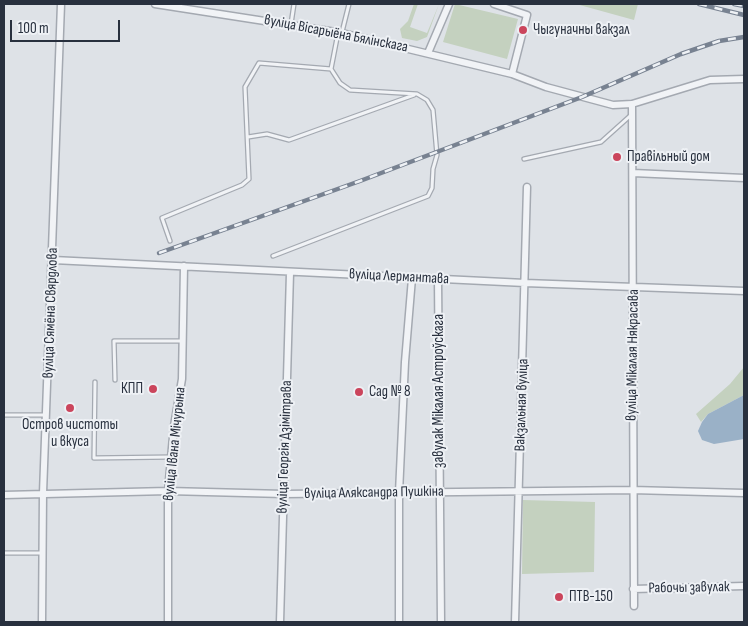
<!DOCTYPE html>
<html>
<head>
<meta charset="utf-8">
<style>
	body { margin:0 }
	#map { position:relative; width:748px; height:626px; overflow:hidden; background:#dee2e7; font-family:"Sofia Sans Condensed",sans-serif }
	canvas { display:block }
	.frame { position:absolute; inset:0; border:5px solid #28303e; pointer-events:none }
	.scale { position:absolute; left:10px; top:20px; width:110px; height:22px; box-sizing:border-box; border:2px solid #28303e; border-top:0; padding-left:6px; font-size:15px; line-height:18px; white-space:nowrap; color:#28303e; -webkit-text-stroke:4px #eef1f5; paint-order:stroke }
</style>
</head>
<body>
<div id="map">
<canvas width="748" height="626"></canvas>
<div class="frame"></div>
<div class="scale">100 m</div>
</div>
<script>
const g = document.querySelector('canvas').getContext('2d');
g.lineJoin = 'round';
function fillPath(path, color) { g.fillStyle = color; g.fill(path, 'evenodd'); }
const poly = rows => new Path2D(rows.map(r => 'M' + r).join(''));
function trace(path, color, width, dash) { g.strokeStyle = color; g.lineWidth = width; g.lineCap = dash ? 'butt' : 'round'; g.setLineDash(dash || []); g.stroke(path); }
function label(font, color, halo, rows, align = 'center') {
  g.font = font + ' "Sofia Sans Condensed",sans-serif'; g.lineWidth = 4; g.setLineDash([]); g.textBaseline = 'middle'; g.strokeStyle = halo; g.fillStyle = color; for (const [text, x, y, turn = 0] of rows) {
    g.save(); g.translate(x, y); g.rotate((+turn || 0) * Math.PI / 180); g.textAlign = isNaN(turn) ? turn : align; if (halo) g.strokeText(text, 0, 0); g.fillText(text, 0, 0); g.restore();
  }
}
fillPath(poly([
	[414,4,418,4,410,27,427,33,439,4,427,37,417,41,402,38,400,29,408,21],
	[455,4,518,19,507,59,443,42],
	[576,4,638,4,634,20],
	[744,367,744,395,708,414,701,422,696,414,730,384],
	[523,500,595,502,594,572,522,574]
]), '#c4d1bf');
fillPath(poly([
	[744,395,744,439,714,444,702,440,698,431,702,422,708,414]
]), '#9ab1c7');
const service = poly([
	[291,24,294,4],
	[342,32,349,4],
	[248,137,267,134,289,140,414,95],
	[524,159,601,142,630,116],
	[170,241,162,218,242,185,249,179,245,87,259,63,331,69],
	[273,256,428,196,432,188,433,169,437,155,433,110,427,100,417,94,350,90,340,83,331,69,338,33],
	[115,380,114,341,181,341],
	[95,382,94,458,170,457],
	[4,415,46,415],
	[4,553,43,553]
]);
const minor = poly([
	[155,4,342,33,512,74,546,87,613,105,632,104,710,80,744,79],
	[494,4,527,15,512,74],
	[428,53,449,4],
	[632,104,634,606],
	[633,173,744,178],
	[53,260,525,283,744,291],
	[438,279,441,622],
	[4,495,168,491,284,494,632,490,744,493],
	[633,589,744,586],
	[42,622,43,493,61,4],
	[168,622,168,491,174,426,182,379,184,266],
	[280,622,290,273],
	[399,622,399,493,405,362,412,278],
	[515,622,527,187]
]);
trace(service, '#a4a9b1', 5.5);
trace(minor, '#a4a9b1', 9);
trace(service, '#f1f3f6', 3);
trace(minor, '#f1f3f6', 6);
const rail = poly([
	[699,4,744,15],
	[734,4,744,6],
	[159,253,360,181,582,97,681,54,719,41,744,37]
]);
trace(rail, '#788291', 4.5);
trace(rail, '#eef1f5', 2.5, [8]);
for (const [x, y, r, color] of [
	[523,30,5,"#cb455c"],
	[617,157,5,"#cb455c"],
	[153,389,5,"#cb455c"],
	[359,392,5,"#cb455c"],
	[70,408,5,"#cb455c"],
	[559,597,5,"#cb455c"]
]) { const dot = new Path2D(); dot.arc(x, y, r, 0, 2 * Math.PI); g.fillStyle = color; g.fill(dot); trace(dot, '#eef1f5', 2); }
label('15px', '#28303e', '#eef1f5', [
	["Чыгуначны вакзал",533,30],
	["Правільный дом",627,157],
	["КПП",143,389,"right"],
	["Сад № 8",369,392],
	["Остров чистоты",70,425,"center"],
	["и вкуса",70,442,"center"],
	["ПТВ-150",569,597]
], 'left');
label('15px', '#28303e', '#eef1f5', [
	["вуліца Вісарыёна Бялінскага",336,34,11],
	["вуліца Лермантава",399,277,3],
	["вуліца Сямёна Свярдлова",51,313,-88],
	["вуліца Мікалая Някрасава",633,355,-89],
	["завулак Мікалая Астроўскага",439,391,-90],
	["Вакзальная вуліца",522,405,-88],
	["вуліца Івана Мічурына",175,444,-84],
	["вуліца Георгія Дзімітрава",285,447,-88],
	["вуліца Аляксандра Пушкіна",374,493,-1],
	["Рабочы завулак",689,588,-1]
]);
</script>
</body>
</html>
